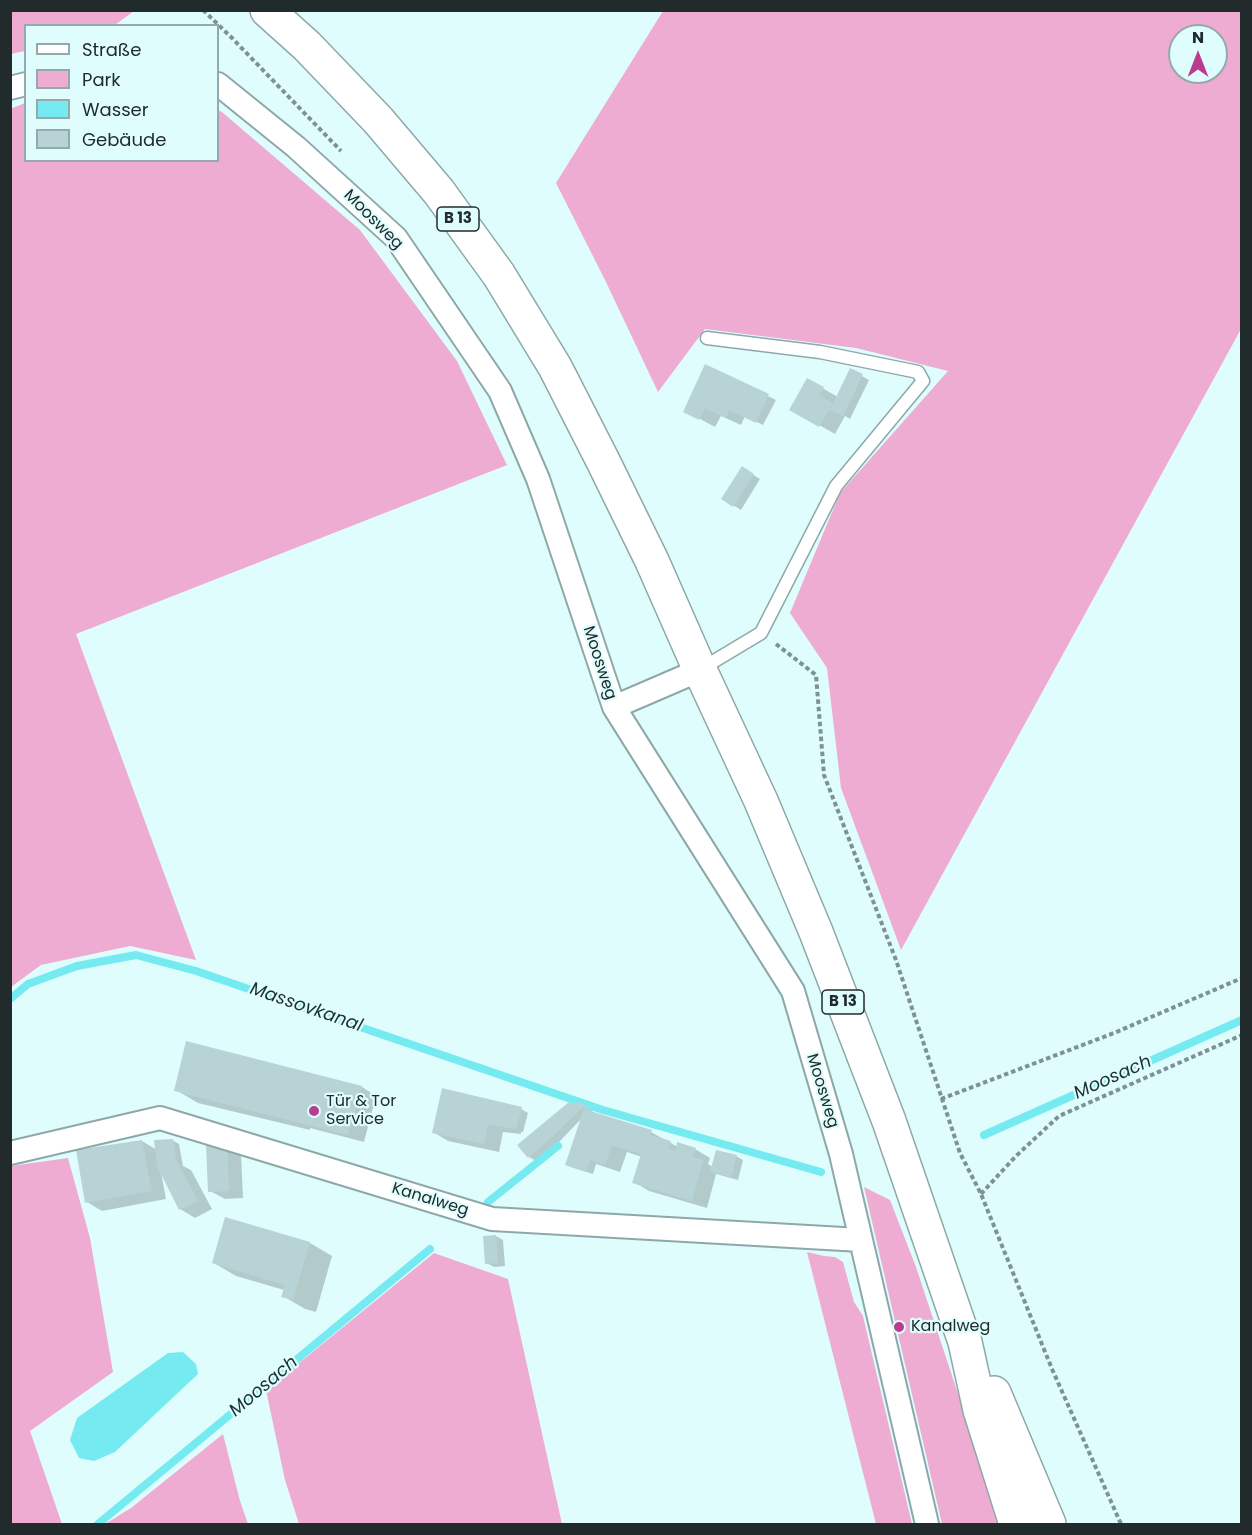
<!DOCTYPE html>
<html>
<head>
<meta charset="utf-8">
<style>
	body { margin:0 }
	#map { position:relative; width:1252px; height:1535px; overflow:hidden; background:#e0fdfe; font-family:Poppins,sans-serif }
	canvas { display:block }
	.frame { position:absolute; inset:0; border:12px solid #212b2c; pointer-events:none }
	.legend { position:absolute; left:24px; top:24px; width:195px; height:138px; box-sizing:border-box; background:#e0fdfe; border:2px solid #94a9aa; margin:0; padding:8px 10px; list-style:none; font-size:18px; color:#212b2c }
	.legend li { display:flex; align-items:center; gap:12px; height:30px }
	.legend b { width:30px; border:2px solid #94a9aa }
	.north { position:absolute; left:1168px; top:24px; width:60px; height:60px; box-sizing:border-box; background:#e0fdfe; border:2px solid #94a9aa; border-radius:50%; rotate:0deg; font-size:16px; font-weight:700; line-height:24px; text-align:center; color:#212b2c }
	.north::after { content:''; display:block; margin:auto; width:21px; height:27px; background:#b83d8e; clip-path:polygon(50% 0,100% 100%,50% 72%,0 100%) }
</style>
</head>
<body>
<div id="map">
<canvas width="1252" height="1535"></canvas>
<div class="frame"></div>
<ul class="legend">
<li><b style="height:8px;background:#fff"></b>Straße</li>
<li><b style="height:16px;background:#eeacd2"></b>Park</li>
<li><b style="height:16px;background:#76eaf1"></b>Wasser</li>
<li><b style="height:16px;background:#b8d3d5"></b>Gebäude</li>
</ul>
<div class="north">N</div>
</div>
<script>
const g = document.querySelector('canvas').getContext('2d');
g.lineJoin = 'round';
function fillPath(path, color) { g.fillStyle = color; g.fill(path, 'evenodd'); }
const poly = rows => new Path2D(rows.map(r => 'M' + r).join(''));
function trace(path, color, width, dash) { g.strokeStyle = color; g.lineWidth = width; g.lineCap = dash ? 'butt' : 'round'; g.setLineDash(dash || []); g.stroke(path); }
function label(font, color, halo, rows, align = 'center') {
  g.font = font + ' Poppins,sans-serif'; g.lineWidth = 4.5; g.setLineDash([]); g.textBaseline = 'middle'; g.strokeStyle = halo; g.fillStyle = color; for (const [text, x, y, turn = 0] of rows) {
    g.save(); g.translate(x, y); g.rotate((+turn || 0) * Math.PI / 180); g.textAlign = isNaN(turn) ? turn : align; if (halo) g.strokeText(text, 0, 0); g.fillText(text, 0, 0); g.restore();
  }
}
fillPath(poly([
	[10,11,11,10,134,11,115,25,26,26,25,51,11,54],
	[663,11,1241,11,1241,329,901,950,841,788,827,668,790,613,840,493,948,371,856,348,705,329,658,392,606,282,556,183],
	[1180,36,1216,36,1216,72,1180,72],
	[25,103,26,160,218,160,218,110,222,112,360,230,457,361,507,465,76,634,196,960,130,946,41,965,11,987,10,109],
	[68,1158,90,1238,113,1372,30,1431,62,1524,11,1524,11,1166],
	[864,1187,890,1200,916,1267,971,1433,997,1524,942,1524],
	[807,1252,824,1256,835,1257,843,1262,854,1302,863,1316,912,1524,876,1524],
	[434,1253,508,1279,562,1524,299,1524,285,1480,266,1390],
	[223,1434,240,1501,248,1524,105,1524,131,1508]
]), '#eeacd2');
fillPath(poly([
	[183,1352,196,1364,198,1374,115,1452,94,1461,79,1458,70,1440,77,1418,168,1353]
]), '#76eaf1');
fillPath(poly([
	[706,366,776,400,763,425,745,416,741,425,721,416,715,427,685,411],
	[851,370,869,380,850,419,845,416,835,434,791,409,808,380,838,397],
	[742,468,760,479,741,510,723,499],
	[362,1087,376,1096,364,1142,310,1128,310,1130,198,1103,176,1090],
	[576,1104,594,1111,588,1112,651,1132,678,1147,695,1149,710,1158,708,1164,713,1167,736,1156,743,1160,738,1180,716,1174,707,1208,649,1191,634,1182,642,1157,627,1152,620,1172,596,1164,593,1174,574,1168,567,1164,582,1118,560,1141,536,1161,529,1157],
	[521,1109,528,1113,523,1132,521,1132,521,1134,503,1132,499,1152,448,1141,433,1132],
	[172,1140,179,1144,183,1166,191,1170,212,1209,195,1218,180,1209,161,1172,166,1199,102,1211,87,1202,142,1141,157,1150],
	[226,1145,241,1154,243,1198,225,1199,210,1191],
	[226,1219,310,1243,332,1256,316,1312,305,1309,283,1296,284,1290,236,1276,214,1263],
	[496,1236,503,1240,505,1266,494,1267,487,1263]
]), '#0003');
trace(poly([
	[10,999,28,984,77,966,136,955,196,971,603,1110,821,1172],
	[984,1135,1242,1020],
	[488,1202,558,1146],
	[98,1524,430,1249]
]), '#76eaf1', 8);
fillPath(poly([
	[705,364,769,394,756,423,729,410,726,418,705,408,699,420,683,412],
	[850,368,863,374,843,416,830,410],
	[807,378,824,387,819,395,833,403,819,427,789,410],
	[742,466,754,474,733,507,721,499],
	[186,1041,362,1086,348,1135,174,1091],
	[442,1088,522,1107,516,1129,488,1124,484,1144,432,1133],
	[569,1102,573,1104,576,1102,590,1107,582,1108,552,1137,528,1158,517,1145],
	[584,1109,652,1130,650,1135,671,1141,668,1148,676,1151,677,1142,696,1148,693,1157,703,1160,692,1201,632,1183,641,1154,612,1145,605,1165,590,1160,586,1172,565,1165],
	[173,1139,176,1160,198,1201,179,1210,157,1166,154,1140],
	[142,1140,152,1191,85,1203,76,1150],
	[227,1144,229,1191,208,1192,206,1145],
	[716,1150,737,1155,731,1177,710,1172],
	[225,1217,310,1242,293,1300,281,1297,285,1285,212,1263],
	[496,1235,498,1263,485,1264,483,1236]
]), '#b8d3d5');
const lane = poly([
	[701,669,761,633,836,486,923,381,918,372,820,352,707,338]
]);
const street = poly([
	[218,84,296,147,396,238,500,391,538,479,614,707,793,991,841,1154,927,1524],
	[10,88,26,84],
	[614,707,700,670],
	[10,1153,160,1118,492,1219,861,1240]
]);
const primary = poly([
	[267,10,307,46,378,120,439,192,499,275,555,367,603,461,652,561,700,670,761,801,816,932,889,1121,965,1342,980,1410,1016,1524],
	[994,1393,1049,1524]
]);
trace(lane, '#8da8a9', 15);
trace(street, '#8da8a9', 26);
trace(primary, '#8da8a9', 36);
trace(poly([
	[203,10,231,37,341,151],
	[776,644,816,675,824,775,896,960,960,1153,981,1194,1052,1369,1121,1524],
	[941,1099,1114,1033,1242,978],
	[981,1194,1016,1156,1059,1116,1242,1035]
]), '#7e9293', 4, [4.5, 3]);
trace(lane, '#fff', 12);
trace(street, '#fff', 22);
trace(primary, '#fff', 33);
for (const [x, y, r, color] of [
	[314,1111,6,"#b83d8e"],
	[899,1327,6,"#b83d8e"]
]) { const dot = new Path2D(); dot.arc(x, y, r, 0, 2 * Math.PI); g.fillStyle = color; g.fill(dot); trace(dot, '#e0fdfe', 2); }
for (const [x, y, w] of [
	[458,219,42],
	[843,1002,42]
]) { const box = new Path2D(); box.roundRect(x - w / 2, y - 12, w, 24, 4.5); g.fillStyle = '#e0fdfe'; g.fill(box); trace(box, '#212b2c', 1.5); }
label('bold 15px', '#212b2c', null, [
	["B 13",458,219],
	["B 13",843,1002]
]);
label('16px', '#212b2c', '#e0fdfe', [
	["Moosweg",373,220,45],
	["Moosweg",599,663,72],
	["Moosweg",822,1091,73],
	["Kanalweg",430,1200,17]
]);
label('16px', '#212b2c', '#e0fdfe', [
	["Tür & Tor",326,1102],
	["Service",326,1120],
	["Kanalweg",911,1327]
], 'left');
label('italic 18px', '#1c3132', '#e0fdfe', [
	["Massovkanal",306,1008,19],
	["Moosach",1113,1078,-24],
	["Moosach",264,1387,-40]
]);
</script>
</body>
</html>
